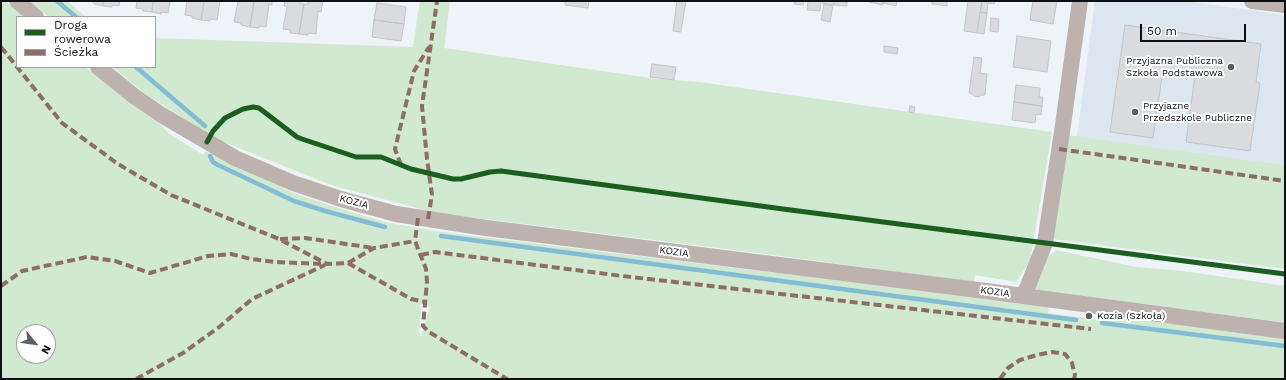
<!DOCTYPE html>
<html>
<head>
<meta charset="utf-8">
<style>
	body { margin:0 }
	#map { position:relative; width:1286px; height:380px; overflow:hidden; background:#eef3f8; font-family:"Work Sans",sans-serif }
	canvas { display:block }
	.frame { position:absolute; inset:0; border:2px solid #0d1114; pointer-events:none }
	.legend { position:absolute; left:16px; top:16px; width:140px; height:52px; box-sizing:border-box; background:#fff; border:1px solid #9ea0a1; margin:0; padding:5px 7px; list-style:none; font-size:12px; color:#0d1114 }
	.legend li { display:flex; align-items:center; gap:8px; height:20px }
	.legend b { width:20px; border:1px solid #9ea0a1 }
	.north { position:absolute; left:16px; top:324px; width:40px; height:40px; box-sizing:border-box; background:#fff; border:1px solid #9ea0a1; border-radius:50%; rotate:119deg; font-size:11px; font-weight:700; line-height:16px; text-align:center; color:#0d1114 }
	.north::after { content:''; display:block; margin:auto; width:14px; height:18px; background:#5c6064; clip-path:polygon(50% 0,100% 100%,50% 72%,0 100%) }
	.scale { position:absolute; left:1140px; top:24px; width:106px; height:18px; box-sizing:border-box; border:2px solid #0d1114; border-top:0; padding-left:5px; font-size:12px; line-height:14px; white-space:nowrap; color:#0d1114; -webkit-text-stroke:3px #fff; paint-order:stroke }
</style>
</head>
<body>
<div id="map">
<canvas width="1286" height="380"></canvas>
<div class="frame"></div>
<ul class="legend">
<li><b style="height:5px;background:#1b5e20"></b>Droga rowerowa</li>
<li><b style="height:5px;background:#8d6e63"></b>Ścieżka</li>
</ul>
<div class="north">N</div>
<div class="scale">50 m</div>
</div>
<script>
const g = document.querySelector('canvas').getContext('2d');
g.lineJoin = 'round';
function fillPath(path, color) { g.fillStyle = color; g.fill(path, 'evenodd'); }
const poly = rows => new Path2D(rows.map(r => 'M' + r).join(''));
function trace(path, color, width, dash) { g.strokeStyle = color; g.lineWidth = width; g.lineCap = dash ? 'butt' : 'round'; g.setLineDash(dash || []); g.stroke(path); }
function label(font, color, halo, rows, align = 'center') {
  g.font = font + ' "Work Sans",sans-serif'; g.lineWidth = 4; g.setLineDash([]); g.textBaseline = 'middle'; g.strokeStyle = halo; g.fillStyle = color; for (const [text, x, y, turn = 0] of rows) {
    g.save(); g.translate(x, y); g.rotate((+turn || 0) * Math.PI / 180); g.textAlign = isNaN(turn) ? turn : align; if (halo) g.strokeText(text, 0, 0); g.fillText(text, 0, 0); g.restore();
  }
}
fillPath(poly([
	[1095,1,1186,1,1285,15,1285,165,1077,136]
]), '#dbe6f0');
fillPath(poly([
	[1,1,5,1,24,17,17,17,17,67,85,67,162,126,167,132,203,155,206,151,296,194,338,208,389,223,441,232,1049,306,1048,313,1102,320,1104,313,1285,338,1285,379,1,379],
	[421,304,430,307,421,337,419,330,421,312,420,305],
	[24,332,48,332,48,356,24,356],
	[29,1,67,1,86,17,49,17],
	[420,1,450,1,444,48,650,78,699,82,1052,132,1030,261,1016,282,975,275,974,282,758,253,436,213,334,186,216,139,147,95,112,67,155,67,155,38,413,47],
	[1067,136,1077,136,1285,165,1285,269,1052,239],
	[1056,250,1136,267,1184,271,1285,286,1285,323,1035,290,1048,257]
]), '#d0e9d0');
trace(poly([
	[57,1,76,17],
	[136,67,205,126],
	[210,156,213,162,218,165,294,201,325,211,385,227],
	[441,236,1076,320],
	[1102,323,1285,346]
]), '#82bcd5', 4.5);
const building = poly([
	[87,1,103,1,103,6,94,4,94,2,87,1],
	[103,1,120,1,119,6,112,5,112,7,103,6,103,1],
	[137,1,153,1,152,12,143,11,143,9,136,8,137,1],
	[153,1,170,1,168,13,161,12,161,14,152,12,153,1],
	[187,1,204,1,201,20,192,18,192,16,185,15,187,1],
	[204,1,220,1,217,20,210,19,210,21,201,20,204,1],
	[238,1,254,1,250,27,241,25,241,23,234,22,238,1],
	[254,1,272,1,272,5,269,4,266,27,259,26,259,28,250,27,254,1],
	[285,1,300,1,300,3,304,4,299,34,290,33,290,30,283,29,287,7,284,6,285,1],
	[308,1,323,1,321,12,318,11,316,34,309,33,308,35,299,34,304,4,308,4,308,1],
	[565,1,589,1,588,8,565,5,565,1],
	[677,1,686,1,681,32,673,31,677,1],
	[795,1,804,1,803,5,794,4,795,1],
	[808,1,821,1,820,11,807,10,808,1],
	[823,1,834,1,833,5,823,4,823,1],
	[834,1,847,2,847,6,834,5,834,1],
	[870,1,883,1,883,5,869,2,870,1],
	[883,1,897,1,896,6,883,3,883,1],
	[932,1,947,1,947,6,932,4,932,1],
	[968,1,982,1,977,33,964,31,968,1],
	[982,1,995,1,994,4,988,3,987,13,980,12,982,1],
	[1033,1,1057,1,1053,24,1030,20,1033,1],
	[377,3,406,7,404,24,374,20,377,3],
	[824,4,833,5,830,22,821,20,824,4],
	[980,12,987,13,984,34,977,33,980,12],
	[991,18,999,19,998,32,990,31,991,18],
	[374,20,404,24,401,41,372,37,374,20],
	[1125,25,1261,44,1256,82,1260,83,1250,151,1186,142,1195,75,1163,70,1153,138,1110,132,1125,25],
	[1017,36,1051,41,1047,72,1013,67,1017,36],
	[884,46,898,48,897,54,884,52,884,46],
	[974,57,982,58,980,73,987,74,985,95,981,95,979,97,974,96,972,94,969,93,974,57],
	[652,64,676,67,674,80,650,77,652,64],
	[1016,85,1040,88,1039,97,1043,97,1042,106,1014,102,1016,85],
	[1014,102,1042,106,1041,115,1036,114,1035,123,1012,120,1014,102],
	[910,106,915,107,914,113,909,112,910,106]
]);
fillPath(building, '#dadbdf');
trace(building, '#c4c5c8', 1);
trace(poly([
	[17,1,36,17],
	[1252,1,1285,5],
	[98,67,134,96,160,114,235,158,293,183,341,199,396,214,486,228,986,291,1285,331],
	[1024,296,1045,243,1062,132,1080,1]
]), '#bdb2ae', 16);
trace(poly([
	[1,47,62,123,118,164,171,195,279,239,327,264,348,263,374,248,415,241],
	[1059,149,1285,181],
	[401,165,395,149,414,71,429,47],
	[418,218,415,241,426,269,427,282,423,326,429,332,507,379],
	[428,219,432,195,427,159,422,106,437,1],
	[280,239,305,238,374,248],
	[421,255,435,252,622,276,1091,329],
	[348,263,411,299,426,302],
	[1,286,22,271,87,257,115,261,150,273,208,256,231,254,251,259,276,262,323,264],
	[136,379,183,353,218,328,252,299,325,265],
	[1000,379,1008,368,1020,360,1037,355,1052,352,1065,354,1072,363,1075,375,1074,379]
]), '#8d6e63', 4, [8, 4]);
trace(poly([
	[207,142,213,131,225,118,243,109,253,107,259,108,297,137,302,139,356,157,381,157,411,169,453,179,461,179,490,172,501,171,783,209,1285,274]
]), '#1b5e20', 5);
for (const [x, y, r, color] of [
	[1231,67,4,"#5c6064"],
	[1135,112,4,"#5c6064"],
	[1089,316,4,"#5c6064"]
]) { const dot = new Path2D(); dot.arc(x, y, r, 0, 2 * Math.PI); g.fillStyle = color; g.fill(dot); trace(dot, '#fff', 1.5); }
label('10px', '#0d1114', '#fff', [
	["Przyjazna Publiczna",1223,61,"right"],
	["Szkoła Podstawowa",1223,73,"right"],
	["Przyjazne",1143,106],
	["Przedszkole Publiczne",1143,118],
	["Kozia (Szkoła)",1097,316]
], 'left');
label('10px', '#0d1114', '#fff', [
	["KOZIA",354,202,15],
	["KOZIA",674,252,7],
	["KOZIA",995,292,7]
]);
</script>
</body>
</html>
